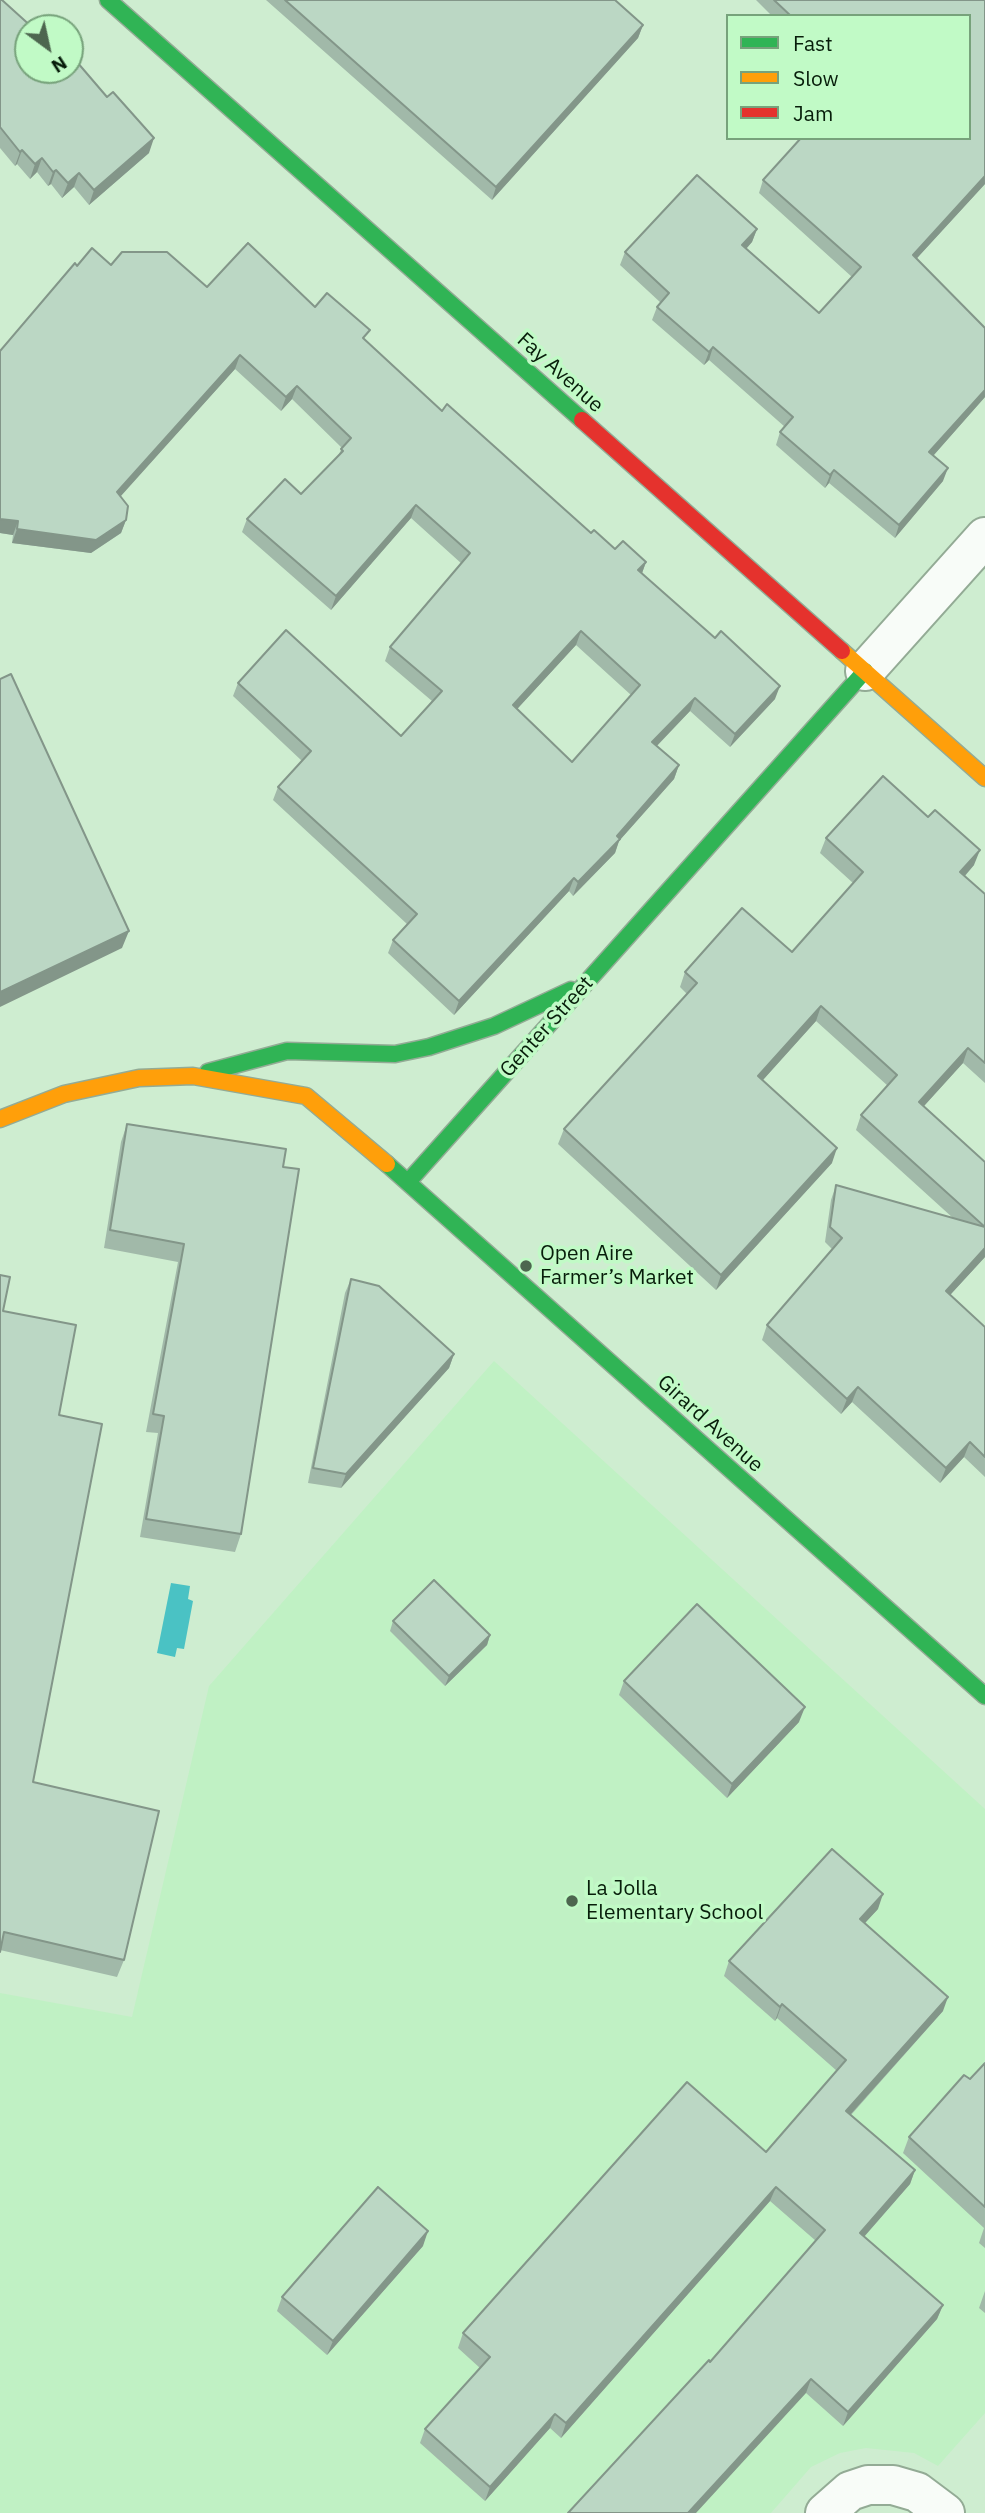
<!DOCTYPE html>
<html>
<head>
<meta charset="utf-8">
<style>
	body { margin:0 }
	#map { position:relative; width:985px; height:2513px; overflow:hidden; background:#ceedd0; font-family:"IBM Plex Sans",sans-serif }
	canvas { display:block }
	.legend { position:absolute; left:726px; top:14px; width:245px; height:126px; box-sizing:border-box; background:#c1fac6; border:2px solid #77a27b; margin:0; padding:9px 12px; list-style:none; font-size:21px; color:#071d0a }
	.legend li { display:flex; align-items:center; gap:14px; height:35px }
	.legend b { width:35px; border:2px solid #77a27b }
	.north { position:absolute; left:14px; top:14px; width:70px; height:70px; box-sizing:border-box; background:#c1fac6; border:2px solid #77a27b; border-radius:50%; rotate:147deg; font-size:19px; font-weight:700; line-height:28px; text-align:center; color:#071d0a }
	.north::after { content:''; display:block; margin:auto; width:24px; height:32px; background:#4d664f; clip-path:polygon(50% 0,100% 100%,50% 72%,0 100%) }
</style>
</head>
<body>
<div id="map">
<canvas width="985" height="2513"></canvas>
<ul class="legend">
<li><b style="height:9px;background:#30b455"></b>Fast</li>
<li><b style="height:9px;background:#ff9f0a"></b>Slow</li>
<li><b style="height:9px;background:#e5322d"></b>Jam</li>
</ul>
<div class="north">N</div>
</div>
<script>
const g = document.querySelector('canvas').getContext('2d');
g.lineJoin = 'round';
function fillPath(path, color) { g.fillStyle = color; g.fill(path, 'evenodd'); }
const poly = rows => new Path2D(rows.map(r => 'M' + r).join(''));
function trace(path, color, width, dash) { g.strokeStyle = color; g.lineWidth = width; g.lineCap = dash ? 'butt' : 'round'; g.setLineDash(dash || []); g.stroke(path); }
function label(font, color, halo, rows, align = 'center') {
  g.font = font + ' "IBM Plex Sans",sans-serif'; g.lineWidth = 7; g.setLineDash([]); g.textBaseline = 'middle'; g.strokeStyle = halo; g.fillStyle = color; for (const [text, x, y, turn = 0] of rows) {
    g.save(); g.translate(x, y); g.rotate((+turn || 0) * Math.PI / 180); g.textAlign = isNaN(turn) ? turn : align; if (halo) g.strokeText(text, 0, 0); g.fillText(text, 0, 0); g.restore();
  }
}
fillPath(poly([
	[494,1361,985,1809,985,2413,938,2466,914,2453,866,2448,840,2453,811,2467,771,2513,0,2513,0,1993,132,2017,209,1686]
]), '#c0f1c4');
fillPath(poly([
	[171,1583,190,1586,188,1599,193,1601,184,1649,177,1648,175,1657,157,1653]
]), '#4ac2c4');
const street = poly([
	[865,671,985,537],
	[825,2513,850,2491,868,2485,893,2485,917,2492,945,2513]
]);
const fast = poly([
	[108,0,582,420],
	[208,1072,287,1051,395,1054,429,1047,494,1026,571,990],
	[387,1164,985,1696],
	[408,1182,865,671]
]);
const slow = poly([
	[842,651,985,778],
	[0,1119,64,1094,139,1078,193,1076,306,1096,387,1164]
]);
const jam = poly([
	[582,420,842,651]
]);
trace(street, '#93ab95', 42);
trace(fast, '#93ab95', 19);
trace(slow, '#93ab95', 19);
trace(jam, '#93ab95', 19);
trace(street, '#f8fcf8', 38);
trace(fast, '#30b455', 16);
trace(slow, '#ff9f0a', 16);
trace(jam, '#e5322d', 16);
fillPath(poly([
	[0,0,149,153,89,205,74,187,62,198,51,184,48,186,37,172,30,179,17,164,15,166,0,148],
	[266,0,615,0,643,25,638,38,492,200],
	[756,0,985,0,985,184,916,259,985,328,985,397,933,456,943,481,895,538,829,483,825,488,776,445,780,432,785,427,709,360,704,365,652,320,657,307,661,303,620,265,625,252,757,229,752,242,746,249,819,313,852,277,759,193,763,180,969,16,772,16],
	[111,265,207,287,315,307,366,341,442,411,591,533,615,549,646,562,642,573,775,699,730,747,690,711,657,746,679,765,674,779,619,841,615,853,573,896,569,891,454,1015,388,953,393,940,407,924,273,800,278,787,302,761,233,696,238,683,401,736,432,701,385,661,390,647,462,564,411,518,331,610,242,532,247,519,301,494,338,456,342,448,292,399,281,411,235,369,120,496,126,520,121,533,91,553,12,543,13,535,0,533,0,351,77,266],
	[576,645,631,695,572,762,517,709],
	[826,838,974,865,965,876,985,894,985,1083,963,1063,924,1106,985,1162,985,1257,950,1295,985,1327,985,1477,964,1457,940,1483,852,1402,841,1414,762,1340,767,1325,832,1249,825,1242,831,1200,836,1185,953,1218,856,1130,861,1115,888,1086,816,1021,763,1080,832,1163,716,1290,558,1144,564,1129,687,994,680,987,685,972,792,952,853,883,820,853],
	[127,1124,283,1167,241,1534,235,1552,140,1537,158,1433,146,1432,178,1262,104,1248,121,1142],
	[351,1279,454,1354,449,1368,341,1488,308,1483,345,1293],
	[3,1311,59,1415,33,1782,124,1960,117,1977,0,1950],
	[393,1621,490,1635,487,1645,445,1686,390,1631],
	[624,1681,799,1722,727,1798,619,1695],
	[878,1909,864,1923,943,2011,851,2115,915,2170,910,2184,864,2237,943,2305,937,2319,843,2426,806,2393,710,2362,816,2241,770,2201,561,2438,550,2428,485,2501,420,2443,425,2429,480,2368,458,2348,463,2333,766,2152,837,2071,777,2018,775,2021,724,1976,729,1961],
	[985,2063,985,2248,979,2243,984,2228,903,2153,909,2137,970,2079],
	[423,2246,327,2355,277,2311,282,2297],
	[985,2291,985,2313,979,2308]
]), '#a1b9a9');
fillPath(poly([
	[643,25,638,38,492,200,496,187],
	[154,138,149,153,89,205,94,190],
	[22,150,17,164,15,166,20,152],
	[42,158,37,172,30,179,35,164],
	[56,170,51,184,48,186,53,172],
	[79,173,74,187,62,198,68,183],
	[985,176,985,184,908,268,913,255],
	[757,229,752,242,738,258,742,245],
	[713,347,709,360,704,365,709,352],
	[240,355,235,369,112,506,117,492],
	[297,386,292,399,281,411,286,397],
	[985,390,985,397,925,465,929,452],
	[948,468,943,481,895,538,899,525],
	[834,470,829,483,825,488,830,475],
	[416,505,411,518,331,610,336,596],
	[0,519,18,521,13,535,0,533],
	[126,520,121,533,91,553,12,543,17,529],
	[646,562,641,576,638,570],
	[581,631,576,645,508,719,513,705],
	[780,686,775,699,730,747,735,734],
	[695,698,690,711,647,756,652,742],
	[679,765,674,779,619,841,615,853,573,896,578,882],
	[980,850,974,865,955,887,960,872],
	[574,878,569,891,454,1015,459,1001],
	[129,931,122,948,0,1007,0,992],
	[821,1006,816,1021,753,1091,758,1076],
	[968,1048,963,1063,914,1117,919,1102],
	[837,1148,832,1163,716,1290,721,1275],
	[985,1248,985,1257,940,1306,946,1291],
	[454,1354,449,1368,341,1488,346,1474],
	[858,1387,852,1402,841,1414,847,1399],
	[970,1442,964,1457,940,1483,946,1468],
	[490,1635,487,1645,445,1686,449,1676],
	[805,1707,799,1722,727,1798,732,1784],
	[883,1894,878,1909,855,1934,860,1919],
	[948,1997,943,2011,841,2125,846,2111],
	[782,2004,777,2018,775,2021,780,2007],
	[915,2170,910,2184,855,2247,860,2233],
	[776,2187,770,2201,561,2438,566,2423],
	[428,2231,423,2246,327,2355,333,2341],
	[943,2305,937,2319,843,2426,848,2412],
	[811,2379,806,2393,696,2513,688,2513],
	[555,2414,550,2428,485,2501,490,2487]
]), '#839689');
const building = poly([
	[0,0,2,0,33,28,28,28,28,70,70,70,71,55,107,97,113,92,154,138,94,190,79,173,68,183,56,170,53,172,42,158,35,164,22,150,20,152,0,127,0,0],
	[285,0,615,0,643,25,496,187,285,0],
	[774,0,985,0,985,176,913,255,985,328,985,390,929,452,948,468,899,525,834,470,830,475,780,432,793,417,713,347,709,352,657,307,669,293,625,252,697,175,757,229,742,245,819,313,861,267,763,180,801,138,969,138,969,16,791,16,774,0],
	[248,243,315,307,327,293,370,330,363,338,442,411,447,404,591,533,594,530,615,549,623,541,646,562,638,570,715,638,721,631,780,686,735,734,695,698,652,742,679,765,617,836,620,839,578,882,574,878,459,1001,393,940,417,914,278,787,311,751,238,683,286,630,401,736,442,691,390,647,470,553,416,505,336,596,247,519,285,479,301,494,343,451,341,449,351,438,297,386,286,397,240,355,117,492,128,506,126,520,96,540,17,529,18,521,0,519,0,351,75,263,77,266,92,248,111,265,122,252,167,252,207,287,248,243],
	[581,631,640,685,572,762,513,705,581,631],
	[11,674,129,931,0,992,0,679,11,674],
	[883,776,928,817,935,810,980,850,960,872,985,894,985,1063,968,1048,919,1102,985,1162,985,1248,946,1291,985,1327,985,1457,970,1442,946,1468,858,1387,847,1399,767,1325,842,1238,830,1227,836,1185,985,1227,861,1115,897,1075,821,1006,758,1076,837,1148,721,1275,564,1129,697,983,685,972,742,908,792,952,863,872,826,838,883,776],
	[127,1124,286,1149,283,1167,299,1169,241,1534,146,1519,164,1416,153,1414,184,1244,110,1230,127,1124],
	[0,1275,10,1277,3,1311,76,1325,59,1415,102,1424,33,1782,159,1811,124,1960,4,1932,0,1952,0,1275],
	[351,1279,379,1286,454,1354,346,1474,313,1468,351,1279],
	[434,1580,490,1635,449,1676,393,1621,434,1580],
	[697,1604,805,1707,732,1784,624,1681,697,1604],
	[832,1849,883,1894,860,1919,948,1997,846,2111,915,2170,860,2233,943,2305,848,2412,811,2379,688,2513,568,2513,709,2360,710,2362,825,2230,776,2187,566,2423,555,2414,490,2487,425,2429,490,2357,463,2333,687,2082,766,2152,846,2060,782,2004,780,2007,729,1961,832,1849],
	[985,2063,985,2207,909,2137,964,2075,970,2079,985,2063],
	[378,2187,428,2231,333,2341,282,2297,378,2187]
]);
fillPath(building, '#bbd7c4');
trace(building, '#839689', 2);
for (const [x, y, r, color] of [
	[526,1266,7,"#4d664f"],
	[572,1901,7,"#4d664f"]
]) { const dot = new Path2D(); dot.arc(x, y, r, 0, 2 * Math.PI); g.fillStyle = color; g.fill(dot); trace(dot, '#c1fac6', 2.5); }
label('21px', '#071d0a', '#c1fac6', [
	["Fay Avenue",560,373,42],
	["Genter Street",547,1027,-48],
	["Girard Avenue",710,1424,42]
]);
label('21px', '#071d0a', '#c1fac6', [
	["Open Aire",540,1254],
	["Farmer’s Market",540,1278],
	["La Jolla",586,1889],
	["Elementary School",586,1913]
], 'left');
</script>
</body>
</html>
